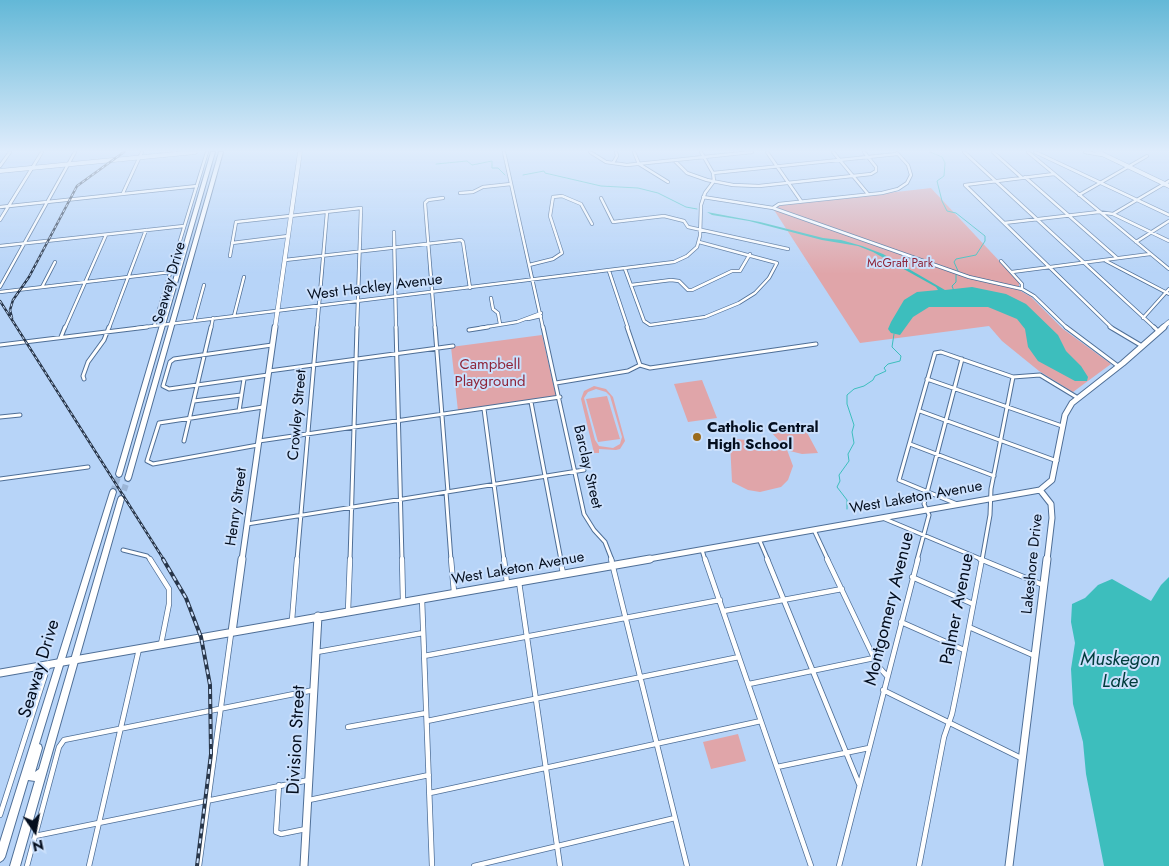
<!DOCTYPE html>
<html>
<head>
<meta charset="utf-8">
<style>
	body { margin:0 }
	#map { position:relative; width:1169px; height:866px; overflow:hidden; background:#b7d4f8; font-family:Jost,sans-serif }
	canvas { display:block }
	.north { position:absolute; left:10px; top:806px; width:50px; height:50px; -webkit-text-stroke:4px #cbe0fc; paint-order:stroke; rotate:168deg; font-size:14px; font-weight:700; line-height:20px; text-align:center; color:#040e1e }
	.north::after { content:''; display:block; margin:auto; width:18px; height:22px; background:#040e1e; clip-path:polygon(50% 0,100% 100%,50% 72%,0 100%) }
</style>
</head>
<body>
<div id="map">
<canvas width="1169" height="866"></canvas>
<div class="north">N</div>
</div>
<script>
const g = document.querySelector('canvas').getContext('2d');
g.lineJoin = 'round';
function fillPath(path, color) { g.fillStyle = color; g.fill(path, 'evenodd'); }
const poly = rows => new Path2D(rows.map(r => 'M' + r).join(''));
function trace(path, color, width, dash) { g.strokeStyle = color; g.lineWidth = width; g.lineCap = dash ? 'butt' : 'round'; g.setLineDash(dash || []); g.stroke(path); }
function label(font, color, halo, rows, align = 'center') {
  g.font = font + ' Jost,sans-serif'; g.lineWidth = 4; g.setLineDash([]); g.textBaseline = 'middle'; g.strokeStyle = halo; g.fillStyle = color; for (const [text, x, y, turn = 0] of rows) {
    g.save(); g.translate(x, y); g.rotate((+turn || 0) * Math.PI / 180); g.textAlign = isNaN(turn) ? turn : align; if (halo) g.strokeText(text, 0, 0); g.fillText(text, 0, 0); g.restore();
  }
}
fillPath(poly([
	[931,188,1019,282,1019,290,1031,297,1063,329,1111,364,1073,392,1039,371,1002,341,989,326,860,343,774,210,781,205],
	[542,335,556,396,458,411,451,347],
	[702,380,717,418,688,422,674,384],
	[594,386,606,389,613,397,625,441,620,449,616,450,599,449,599,453,594,453,581,399,584,391],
	[596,389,606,392,610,396,622,437,620,444,613,448,599,446,595,440,584,398,588,392],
	[607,396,620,439,598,442,586,399],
	[801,425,804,427,818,453,802,454,790,451,786,447,793,466,788,480,781,487,760,492,748,490,732,482,730,442,733,439,779,442,784,446,771,432],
	[738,734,746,761,711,769,703,742]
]), '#e0a5a9');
fillPath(poly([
	[707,212,760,222,823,238,841,240,862,246,883,254,945,290,972,287,1006,294,1026,304,1058,335,1066,351,1081,366,1088,377,1087,381,1075,381,1038,361,1028,347,1025,329,1017,319,988,307,929,307,913,317,900,335,891,333,888,329,891,322,904,300,917,292,938,290,936,287,873,252,858,246,822,240,749,221,712,215],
	[1169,577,1169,866,1104,866,1086,774,1083,742,1073,704,1071,669,1075,643,1071,622,1072,604,1085,598,1098,585,1112,579,1151,601,1161,585]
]), '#3dbebd');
trace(poly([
	[930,152,942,157,945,163,944,176,937,181,942,201,947,211,956,213,985,236,985,241,976,255,956,259,954,262,958,271],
	[436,164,467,161,472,165,492,161,492,168,498,168,505,175],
	[523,175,544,171,545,173,601,186,638,188,658,193,686,207,697,209],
	[954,291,952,286,956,282,956,275],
	[847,509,847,500,837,487,840,481,839,475,849,461,848,454,854,443,852,432,854,425,847,404,847,395,854,389,864,386,873,380,875,376,886,371,884,368,888,364,900,361,901,356,892,347,894,334]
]), '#3dbebd', 1);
trace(poly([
	[113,492,119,474],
	[121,499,128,478]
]), '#9cb6d7', 6, [6, 3]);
const streetFar2 = poly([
	[504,152,543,328],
	[590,152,606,162,627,165,752,152],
	[634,152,639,164],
	[767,152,801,201],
	[833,152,868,194],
	[964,152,1155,328],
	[993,152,1021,177],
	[1028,152,1169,269],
	[1035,152,1169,215],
	[1085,152,1102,155],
	[674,160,687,173,707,180,733,185,759,186,871,174,876,171,876,167,864,152],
	[613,163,617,156,616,152],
	[639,164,668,182],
	[0,166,10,152],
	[713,173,897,154],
	[1054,174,965,185,1112,328],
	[1025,177,1117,258],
	[123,193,142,152],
	[460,193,473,192,483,187,511,184],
	[1079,195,1147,156],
	[703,197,773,208,969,277,1022,289,1034,296,1067,328],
	[601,198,613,222,664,216,684,221,688,227,788,249],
	[0,207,197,186],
	[773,208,779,204,882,193,898,189,907,183,911,175,908,165,897,153],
	[1113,214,1169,241],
	[0,220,42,152],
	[1004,223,1099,212,1113,214,1169,181],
	[394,232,396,328],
	[1136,242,1169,221],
	[232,243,288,236],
	[0,246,184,226],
	[230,256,236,222,361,208,357,328],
	[285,260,461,240,463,242,470,288],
	[1001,261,1022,284,1022,289],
	[1106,261,1169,294],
	[529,265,553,259,562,253,550,216,553,197,562,196,581,204,592,224],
	[625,269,644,321,650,325,705,317,739,303,755,293,769,278,777,263,699,242],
	[609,271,628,328],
	[1012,272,1150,254],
	[631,285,671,280,679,281,688,290,692,290,732,271,740,271,750,254],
	[0,287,75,152],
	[42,287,55,262],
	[0,292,171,272],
	[491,298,493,309,498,313,500,324],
	[234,316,244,277],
	[1143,318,1169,289],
	[528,319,541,316],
	[194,321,204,285],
	[154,326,207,152],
	[65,328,106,235],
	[109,328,146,230],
	[137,328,674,262,687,256,697,247,700,236,701,205,705,193,714,181,713,173,701,152],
	[211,328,213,318],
	[317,328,327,212],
	[435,328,425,203,428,200,443,198],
	[480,328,517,322,541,313]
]);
const streetFar1 = poly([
	[396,327,402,560],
	[435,327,448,492],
	[543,327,584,514,594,530,605,542,612,560],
	[627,327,640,365],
	[1066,327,1118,366],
	[1110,327,1142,346],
	[1154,327,1158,331],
	[469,330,488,327],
	[61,337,65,327],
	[0,345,147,327],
	[640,365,650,368,816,344],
	[269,371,453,346],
	[268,375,169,389,163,386,170,362,174,359,272,345],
	[84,379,83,376,88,362,104,340,109,327],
	[927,379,1062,426],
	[556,383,628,371,640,365],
	[194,401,241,395],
	[531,402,561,560],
	[484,409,504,560],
	[239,411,244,379],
	[920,411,1057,461],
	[0,417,20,415],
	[184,441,211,327],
	[259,441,560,397],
	[910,444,994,476],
	[258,445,153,464,147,461,159,423,263,407],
	[0,479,88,467],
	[446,492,451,560],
	[957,504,899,480,935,353,941,352,1013,377],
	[885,519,983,560],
	[247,524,584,470],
	[814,530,828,560],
	[759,539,768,560],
	[123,550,147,556,151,560],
	[702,550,705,560],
	[297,560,317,327],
	[350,560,357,327],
	[917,560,929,515,924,504,962,359],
	[982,560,990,515,991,489,1013,377,1040,375,1078,398]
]);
const street = poly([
	[150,559,169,589,169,604,161,644],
	[402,559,403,601],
	[451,559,454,592],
	[504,559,507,583],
	[560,559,563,573],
	[611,559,687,866],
	[705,559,811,866],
	[767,559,859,784],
	[827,559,878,666,887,676],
	[980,559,1043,585],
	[912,577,973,604],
	[519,582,560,866],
	[422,599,432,866],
	[348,611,350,559],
	[724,611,842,589],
	[292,620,297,559],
	[901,622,964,650],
	[969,627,1035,656],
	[317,652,423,633],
	[424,656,720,600],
	[749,684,874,658],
	[883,690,1021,758],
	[427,721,739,657],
	[348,727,426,713],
	[777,767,869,748],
	[279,785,276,832,281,834,306,829],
	[430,793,761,721],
	[309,800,429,775],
	[0,815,48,666],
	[35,836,309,780],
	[27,866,59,747,64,740,314,690],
	[89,866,139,649],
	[199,866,231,634],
	[474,866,675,818],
	[839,866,918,559],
	[919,866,944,737,952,714,958,685,982,559]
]);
const secondaryFar2 = poly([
	[1098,152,1169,186],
	[0,171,195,152],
	[275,328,300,152],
	[1162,328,1169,322]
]);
const secondaryFar1 = poly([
	[1040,490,1051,504,1052,518,1047,560],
	[242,560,275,327],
	[643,560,1040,490,1052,480,1065,415,1072,403,1123,363,1164,327]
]);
const secondary = poly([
	[232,632,242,559],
	[0,673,650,559],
	[304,866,318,616],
	[1009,866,1047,559]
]);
const highway = poly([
	[211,152,215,152,122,474,121,476,119,477,117,476,116,474,211,152],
	[219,152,223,152,131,478,130,480,128,481,126,480,125,478,219,152],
	[113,489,115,490,116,492,39,744,41,745,42,748,35,772,39,769,118,499,119,497,121,496,123,497,124,499,20,866,10,866,35,781,28,780,5,857,3,860,0,862,0,842,110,492,111,490,113,489]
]);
trace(streetFar2, '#4f6f97', 4);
trace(streetFar1, '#4f6f97', 5);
trace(street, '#4f6f97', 6);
trace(secondaryFar2, '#4f6f97', 5);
trace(secondaryFar1, '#4f6f97', 7);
trace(secondary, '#4f6f97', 9);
trace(highway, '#4f6f97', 2);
trace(streetFar2, '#fff', 2.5);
trace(streetFar1, '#fff', 3);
trace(street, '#fff', 4.5);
trace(secondaryFar2, '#fff', 4);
trace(secondaryFar1, '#fff', 5);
trace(secondary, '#fff', 7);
fillPath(highway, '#fff');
const railFar1 = poly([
	[0,301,164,560],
	[12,318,10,310,13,300,29,277,77,186,124,152]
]);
const rail = poly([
	[163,559,186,598,201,637,210,685,211,754,197,866]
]);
trace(railFar1, '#28364a', 2.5);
trace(rail, '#28364a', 4);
trace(railFar1, '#cbe0fc', 1, [3]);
trace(rail, '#cbe0fc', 2, [5]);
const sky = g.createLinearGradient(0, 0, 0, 274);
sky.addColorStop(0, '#63b8d7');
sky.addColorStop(0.55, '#dfecfc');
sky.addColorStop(1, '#dfecfc00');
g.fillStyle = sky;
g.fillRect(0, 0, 1169, 274);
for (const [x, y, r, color] of [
	[697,437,5,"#9a6b1d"]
]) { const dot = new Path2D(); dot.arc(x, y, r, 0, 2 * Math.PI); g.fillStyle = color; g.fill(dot); trace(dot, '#cbe0fc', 2); }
label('12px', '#8e2539', '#cbe0fc', [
	["McGraft Park",900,264]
]);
label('15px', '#040e1e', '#cbe0fc', [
	["Seaway Drive",170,283,-74],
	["West Hackley Avenue",375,288,-7],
	["Crowley Street",298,415,-85],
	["Barclay Street",587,467,77],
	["West Laketon Avenue",916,498,-10],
	["Henry Street",237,507,-82],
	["Lakeshore Drive",1033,564,-84],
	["West Laketon Avenue",518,569,-10]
]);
label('15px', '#8e2539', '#cbe0fc', [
	["Campbell",490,365],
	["Playground",490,382]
]);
label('bold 15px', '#040e1e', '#cbe0fc', [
	["Catholic Central",707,428],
	["High School",707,445]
], 'left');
label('18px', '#040e1e', '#cbe0fc', [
	["Montgomery Avenue",890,609,-76],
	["Palmer Avenue",958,609,-79],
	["Seaway Drive",40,669,-73],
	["Division Street",297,740,-87]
]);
label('italic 19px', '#003c3c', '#cbe0fc', [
	["Muskegon",1120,660],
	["Lake",1120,682]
]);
</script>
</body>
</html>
